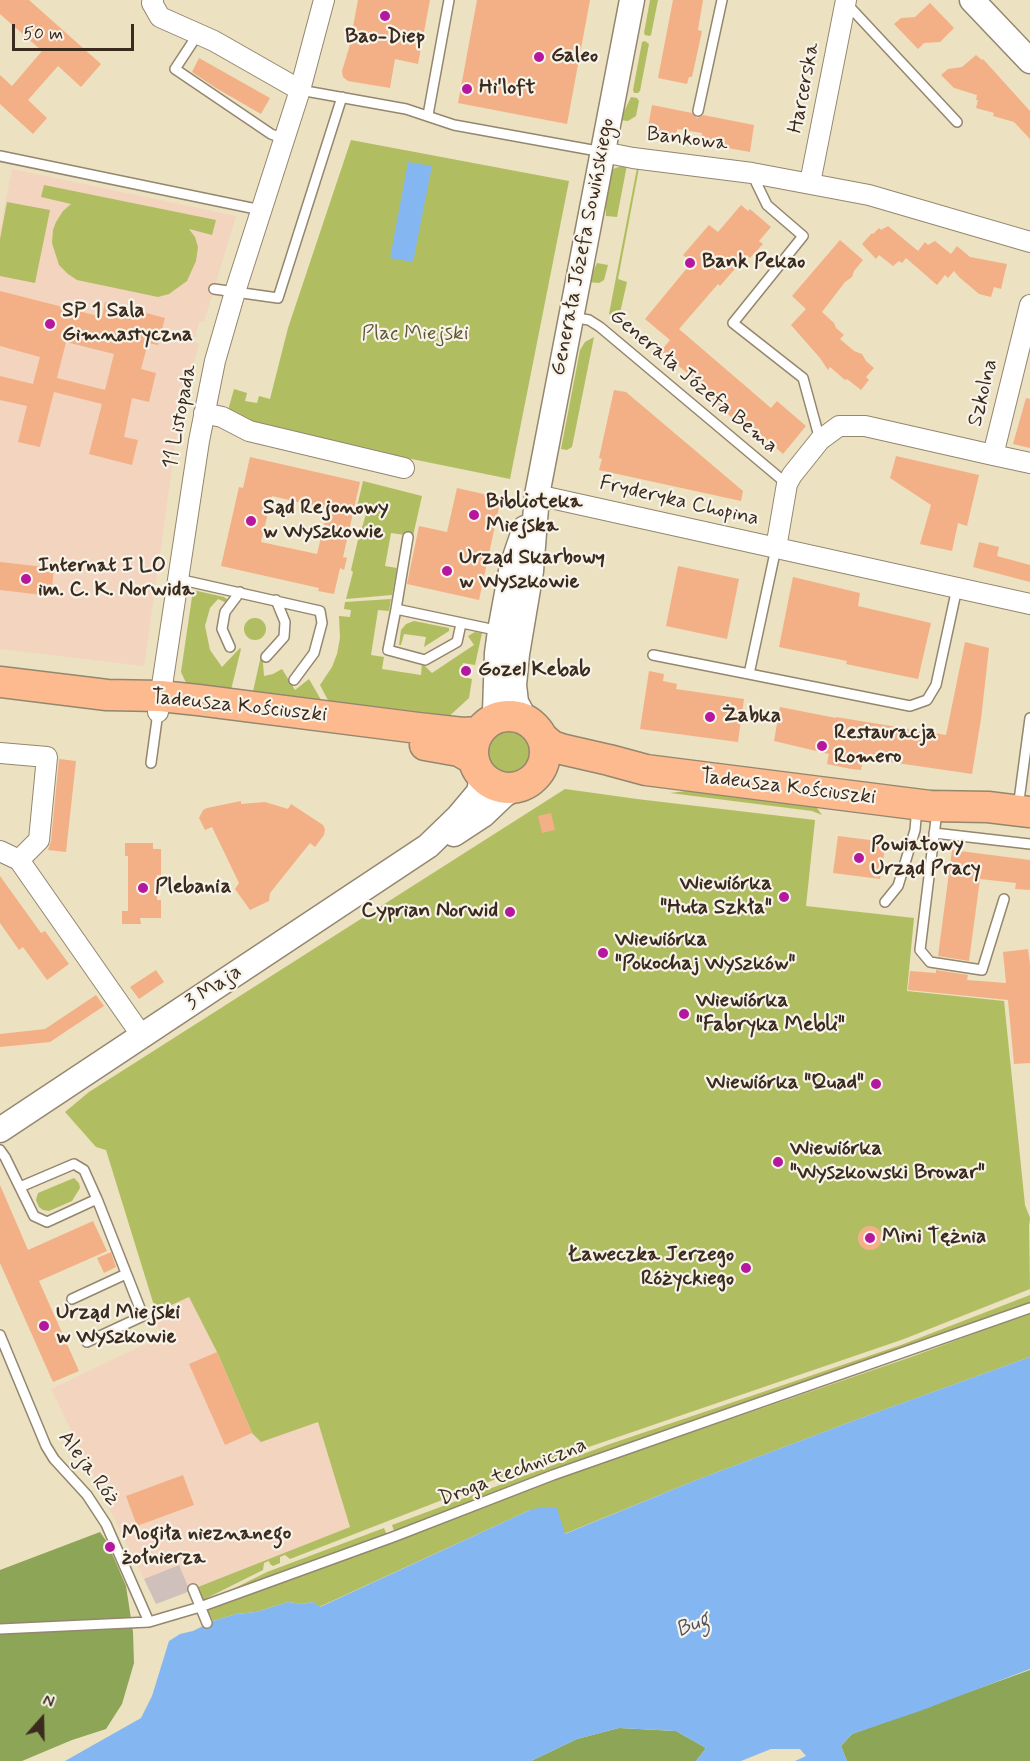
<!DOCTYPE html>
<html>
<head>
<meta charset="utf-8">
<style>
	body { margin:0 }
	#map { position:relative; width:1030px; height:1761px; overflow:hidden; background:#ece1c0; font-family:Mynerve,sans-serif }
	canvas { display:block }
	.north { position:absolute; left:12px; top:1689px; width:60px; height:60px; -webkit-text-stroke:4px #f7f3e8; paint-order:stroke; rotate:20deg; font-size:16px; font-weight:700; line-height:24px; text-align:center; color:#3b2a1e }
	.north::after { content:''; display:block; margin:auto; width:21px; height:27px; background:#3b2a1e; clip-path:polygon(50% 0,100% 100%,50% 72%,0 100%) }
	.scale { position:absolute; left:12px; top:24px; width:122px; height:27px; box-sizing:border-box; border:3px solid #3b2a1e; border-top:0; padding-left:8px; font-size:18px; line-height:21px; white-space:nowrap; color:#3b2a1e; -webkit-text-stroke:4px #f7f3e8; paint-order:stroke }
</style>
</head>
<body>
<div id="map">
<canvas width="1030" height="1761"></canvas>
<div class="north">N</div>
<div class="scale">50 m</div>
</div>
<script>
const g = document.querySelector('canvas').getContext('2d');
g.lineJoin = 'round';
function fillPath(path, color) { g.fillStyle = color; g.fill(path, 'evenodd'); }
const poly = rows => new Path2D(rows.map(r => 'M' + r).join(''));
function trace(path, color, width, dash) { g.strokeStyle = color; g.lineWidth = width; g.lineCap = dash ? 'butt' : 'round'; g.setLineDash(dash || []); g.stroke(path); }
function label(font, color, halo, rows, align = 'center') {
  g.font = font + ' Mynerve,sans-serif'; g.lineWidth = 4.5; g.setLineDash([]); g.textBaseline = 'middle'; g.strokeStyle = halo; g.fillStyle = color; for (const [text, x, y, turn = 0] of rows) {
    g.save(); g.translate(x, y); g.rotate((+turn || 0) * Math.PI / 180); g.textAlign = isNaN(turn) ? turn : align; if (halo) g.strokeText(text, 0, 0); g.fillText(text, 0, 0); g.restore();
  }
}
fillPath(poly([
	[12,169,236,216,204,322,199,322,194,342,199,344,180,412,144,666,0,649,0,229],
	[189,1297,217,1352,252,1433,261,1441,318,1422,351,1528,190,1591,178,1565,144,1579,51,1389,160,1337,156,1312]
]), '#f3d4bf');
fillPath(poly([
	[179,1565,190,1591,156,1604,144,1579]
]), '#cfc0bb');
fillPath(poly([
	[650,0,658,0,651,35,649,36,645,35,644,33],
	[645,41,649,44,640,91,638,93,634,93,633,90,642,42],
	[631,97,637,98,639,101,636,116,628,121,620,120],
	[351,140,569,181,510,479,289,434,227,414,234,389,247,393,245,401,257,403,259,396,270,399,288,328],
	[624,165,627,165,617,217,606,216,605,184,608,176,613,169],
	[637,168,639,168,618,279,627,282,620,313,615,318,609,314],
	[44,185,216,220,212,235,189,229,195,237,198,247,196,261,187,281,169,294,158,297,77,280,68,274,59,265,52,243,53,230,56,222,63,211,71,204,41,197],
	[7,202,50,210,35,283,0,276,0,239],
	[597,263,608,265,604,280,599,283,588,282],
	[594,337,572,447,567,450,561,449,580,350,585,342],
	[363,481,422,496,413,536,391,533,385,566,397,568,392,595,346,599,353,572,351,570,360,531,361,531,366,514,356,511],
	[193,590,224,597,228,600,227,603,218,599,210,608,205,626,210,650,222,667,240,648,241,649,230,694,188,687,181,672],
	[391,599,389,611,378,610,371,655,384,657,382,669,421,675,422,663,432,673,474,645,468,636,475,632,482,633,475,665,463,663,460,676,472,679,469,698,444,721,331,706,320,685,332,667,337,654,340,638,339,616,350,617,351,610,344,609,345,602],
	'244 629a11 11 0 1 1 22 0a11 11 0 1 1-22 0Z',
	[414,621,449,628,449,631,424,647,426,637,404,634,401,645,399,645,401,630,406,624],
	[262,651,264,676,273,674,282,669,295,690,309,679,324,705,252,696],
	'484 752a25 25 0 1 1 50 0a25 25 0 1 1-50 0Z',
	[565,789,637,799,815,820,806,906,914,918,907,991,1004,1001,1025,1205,1030,1218,1029,1226,1030,1289,904,1339,504,1476,290,1559,285,1555,280,1557,280,1563,273,1566,270,1564,269,1561,264,1563,263,1570,203,1600,198,1587,350,1527,318,1422,261,1442,252,1433,217,1352,189,1297,156,1312,106,1150,96,1147,65,1112,89,1092],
	[694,790,814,804,822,815,812,811,670,793],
	[74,1178,79,1183,80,1188,72,1201,49,1211,43,1210,39,1207,36,1200,38,1193],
	[1030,1295,1030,1305,544,1475,394,1531,392,1525,610,1444,901,1345],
	[1030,1313,1030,1357,861,1418,694,1481,564,1534,530,1510,319,1607,313,1602,301,1604,288,1602,256,1612,236,1614,213,1621,207,1609,387,1544,536,1486,911,1357],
	[384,1528,387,1535,219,1596,267,1572]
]), '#b0be61');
fillPath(poly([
	[100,1532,107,1542,126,1586,133,1632,134,1663,122,1704,106,1729,72,1740,22,1761,0,1761,0,1570],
	[1030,1670,1030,1761,847,1761,841,1746,852,1734],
	[619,1728,676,1731,706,1748,696,1761,531,1761,577,1739]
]), '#8ca557');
fillPath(poly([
	[408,162,432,166,413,262,390,258],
	[1030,1357,1030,1669,920,1711,852,1734,841,1746,847,1761,795,1761,806,1756,800,1749,771,1749,741,1761,696,1761,706,1748,676,1731,619,1728,577,1739,531,1761,65,1761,141,1718,152,1696,169,1641,180,1634,193,1631,213,1621,236,1614,256,1612,288,1602,301,1604,313,1602,320,1607,530,1510,543,1507,557,1508,565,1534,694,1481,861,1418]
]), '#84b7f2');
fillPath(poly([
	[0,0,29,0,101,64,81,87,58,66,28,100,47,118,33,134,0,104,0,75,12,86,42,51,0,14],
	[358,0,430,0,418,64,395,59,390,88,348,81,343,77,342,71,349,48],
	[477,0,590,0,567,124,458,103],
	[673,0,703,0,698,30,702,31,699,45,692,77,689,77,687,84,658,78],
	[930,3,954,28,940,42,924,43,918,49,894,24,901,18,915,17],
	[976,55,982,60,983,59,1030,111,1030,139,1014,122,993,116,994,113,976,108,978,100,976,100,977,95,954,88,941,75,948,69,962,67],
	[199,58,270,98,261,114,216,88,192,72],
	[652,105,692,113,697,118,703,115,754,125,750,152,700,143,702,133,677,129,676,138,647,133],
	[741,205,748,211,750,209,771,227,759,241,763,244,750,258,747,255,720,286,718,284,679,329,771,408,777,401,806,426,783,454,749,424,745,429,697,387,700,384,661,351,670,340,645,319,692,262,683,255,709,225,718,232],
	[888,226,918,251,925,242,928,245,935,241,951,254,957,246,970,257,1007,264,1001,289,994,287,991,297,979,294,959,277,954,271,948,278,945,275,937,285,906,258,902,263,899,261,893,266,879,255,876,259,862,244,872,233,873,234,879,228,881,230],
	[840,240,863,260,854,271,852,277,845,282,822,312,834,323,836,328,844,335,840,339,854,351,862,354,866,361,874,368,866,377,869,380,861,390,847,379,845,380,830,367,828,370,820,358,791,325,806,309,792,296],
	[0,291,102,317,105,302,165,318,158,345,148,343,141,369,156,373,149,402,132,398,124,437,138,440,132,465,89,454,102,404,54,392,40,447,18,442,27,406,0,400,0,376,33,384,40,357,0,346],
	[66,342,114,354,105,390,57,378],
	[614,390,626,392,743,491,741,501,599,470,602,459,599,458],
	[1026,398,1030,399,1030,448,1013,444],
	[896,456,979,475,967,526,958,523,952,551,920,544,931,505,890,478],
	[250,457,360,482,343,557,347,558,344,570,340,568,334,594,318,591,319,588,221,566,239,487,243,488],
	[272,496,328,509,317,554,261,542],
	[457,488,501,498,479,600,407,584,419,526,447,532],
	[979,542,999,547,997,556,1030,565,1030,582,973,567],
	[0,562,54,568,51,596,0,590],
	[678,566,739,579,727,639,666,626],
	[793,577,860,593,858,606,931,623,918,679,846,664,847,661,779,647],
	[965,642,989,648,981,719,972,774,863,758,861,770,851,769,827,764,829,754,774,741,780,707,836,718,836,717,946,735],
	[649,671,664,674,663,681,677,684,676,689,744,699,738,742,640,729],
	[59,759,76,761,66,852,48,850,51,841],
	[241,801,241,804,265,802,288,809,291,804,323,825,325,829,324,835,315,847,310,843,270,893,269,901,250,910,235,889,239,883,212,827,205,830,199,818,203,810,207,808],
	[551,813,555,830,542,833,538,816],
	[838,836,886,842,880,879,833,873],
	[125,843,153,843,153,849,161,849,161,875,157,875,157,900,161,900,161,918,140,918,141,924,122,924,122,911,128,911,128,856,125,856],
	[952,850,1030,860,1030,890,1015,889,1016,883,980,879,969,961,938,956],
	[0,876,41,933,45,931,69,964,47,980,23,947,19,950,0,923],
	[1028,949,1030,964,1030,1063,1014,1064,1008,1000,908,990,910,971,936,973,936,970,968,975,967,980,1006,983,1003,952],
	[156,970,164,982,139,999,130,987],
	[96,995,104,1006,50,1042,0,1047,0,1034,45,1029],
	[0,1185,28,1250,93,1221,107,1251,39,1281,79,1371,53,1382,0,1263],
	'858 1238a12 12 0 1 1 24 0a12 12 0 1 1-24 0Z',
	[111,1252,116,1267,104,1273,97,1258],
	[217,1352,252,1433,225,1445,189,1364],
	[183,1475,194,1505,137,1526,126,1496]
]), '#f3b087');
const service = poly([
	[846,3,957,122],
	[198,34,175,69,271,134,284,139],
	[300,90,406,109,454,125,603,152],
	[698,111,722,0],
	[428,115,449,0],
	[0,156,261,210],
	[752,174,767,205,803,236,733,323,803,378,820,440],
	[214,289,278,298,342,97],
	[571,317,589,320,600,327,787,484],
	[776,548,749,674,910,706,927,700,936,685,957,588],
	[178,579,320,611,322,623,314,653,294,680],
	[396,609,408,537],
	[461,624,457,642,425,660,388,650,396,609,500,631],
	[230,647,222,629,225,612,240,592],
	[653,655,749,674],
	[266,657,284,637,285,622,276,600],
	[151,763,158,712],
	[1018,808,1030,718],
	[937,811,920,950,930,962,982,970,1004,899],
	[934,833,1030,844],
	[885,902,898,886,915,830,917,807],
	[0,1150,5,1157,34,1216,47,1222,97,1199],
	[20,1187,74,1164,84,1170,97,1199,143,1316,87,1342],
	[72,1299,126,1274],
	[0,1335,46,1446,54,1459,87,1495,106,1524,149,1622],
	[193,1589,207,1623],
	[0,1629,149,1622,200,1607,393,1537,553,1475,1030,1308]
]);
const minor = poly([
	[153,0,152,3,160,17,214,41,300,90],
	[603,152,633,158,752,173,869,195,1030,242],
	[810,183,846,0],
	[1030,305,993,455,1030,463],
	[204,413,222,417,249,431,404,468],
	[537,495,1030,604],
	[776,548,787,484,792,475,820,440,839,426,865,426,993,455],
	[158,712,199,441,215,361,235,292,300,90,324,0],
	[0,753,47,757,39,840,19,860],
	[0,851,19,860,142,1036]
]);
const tertiary = poly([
	[972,0,1030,61],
	[525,719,516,702,514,685,517,654,531,571,537,495,632,0],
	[492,720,495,712,497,653,500,631,512,566,525,528],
	[454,834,483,815,504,795,515,788],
	[0,1130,428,846,458,817,479,792,482,776]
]);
const primary = poly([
	[0,682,107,695,160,696,198,700,418,728,463,733,478,732],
	'473 752a36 36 0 1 1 72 0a36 36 0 1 1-72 0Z',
	[544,739,552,746,561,749,609,760,646,770,930,806,988,807,1030,812],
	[425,745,459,751,473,759]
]);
trace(service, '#94866f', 12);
trace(minor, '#94866f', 22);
trace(tertiary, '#94866f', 27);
trace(primary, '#94866f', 33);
trace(service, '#fff', 9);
trace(minor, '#fff', 20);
trace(tertiary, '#fff', 24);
trace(primary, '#fcba8e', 30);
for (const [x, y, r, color] of [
	[385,16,6,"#b5179e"],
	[539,57,6,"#b5179e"],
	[467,89,6,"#b5179e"],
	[690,263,6,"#b5179e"],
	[50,324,6,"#b5179e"],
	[474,515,6,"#b5179e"],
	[251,521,6,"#b5179e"],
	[447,571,6,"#b5179e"],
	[26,579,6,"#b5179e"],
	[466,671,6,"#b5179e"],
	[710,717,6,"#b5179e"],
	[822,746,6,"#b5179e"],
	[859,858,6,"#b5179e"],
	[143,888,6,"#b5179e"],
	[784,897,6,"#b5179e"],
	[510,912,6,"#b5179e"],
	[603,953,6,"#b5179e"],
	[684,1014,6,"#b5179e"],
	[876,1084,6,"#b5179e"],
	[778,1162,6,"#b5179e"],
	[870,1238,6,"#b5179e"],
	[746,1268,6,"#b5179e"],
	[44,1326,6,"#b5179e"],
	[110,1547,6,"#b5179e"]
]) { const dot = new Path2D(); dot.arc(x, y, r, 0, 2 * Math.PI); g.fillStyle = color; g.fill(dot); trace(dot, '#f7f3e8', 2); }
label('bold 21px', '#3b2a1e', '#f7f3e8', [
	["Bao-Diep",385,38,"center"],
	["Galeo",551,57],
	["Hi'loft",479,89],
	["Bank Pekao",702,263],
	["SP 1 Sala",62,312],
	["Gimnastyczna",62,336],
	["Biblioteka",486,503],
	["Miejska",486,527],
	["Sąd Rejonowy",263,509],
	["w Wyszkowie",263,533],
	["Urząd Skarbowy",459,559],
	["w Wyszkowie",459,583],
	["Internat I LO",38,567],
	["im. C. K. Norwida",38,591],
	["Gozel Kebab",478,671],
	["Żabka",722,717],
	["Restauracja",834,734],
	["Romero",834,758],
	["Powiatowy",871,846],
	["Urząd Pracy",871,870],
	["Wiewiórka",772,885,"right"],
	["\"Huta Szkła\"",772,909,"right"],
	["Plebania",155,888],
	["Cyprian Norwid",498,912,"right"],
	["Wiewiórka",615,941],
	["\"Pokochaj Wyszków\"",615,965],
	["Wiewiórka",696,1002],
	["\"Fabryka Mebli\"",696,1026],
	["Wiewiórka \"Quad\"",864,1084,"right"],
	["Wiewiórka",790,1150],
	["\"Wyszkowski Browar\"",790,1174],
	["Mini Tężnia",882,1238],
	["Ławeczka Jerzego",734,1256,"right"],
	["Różyckiego",734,1280,"right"],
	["Urząd Miejski",56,1314],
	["w Wyszkowie",56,1338],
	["Mogiła nieznanego",122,1535],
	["żołnierza",122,1559]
], 'left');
label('21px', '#3b2a1e', '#f7f3e8', [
	["Harcerska",805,88,-79],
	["Bankowa",687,140,7],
	["Generała Józefa Sowińskiego",584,247,-79],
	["Generała Józefa Bema",693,382,40],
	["Szkolna",984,393,-76],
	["11 Listopada",181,417,-79],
	["Fryderyka Chopina",679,502,13],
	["Tadeusza Kościuszki",239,707,6],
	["Tadeusza Kościuszki",788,788,7],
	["3 Maja",214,988,-34],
	["Aleja Róż",88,1469,53],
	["Droga techniczna",513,1473,-21]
]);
label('21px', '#5e5632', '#f7f3e8', [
	["Plac Miejski",415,335]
]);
label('italic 22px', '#51545e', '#f7f3e8', [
	["Bug",693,1626,-22]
]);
</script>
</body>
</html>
